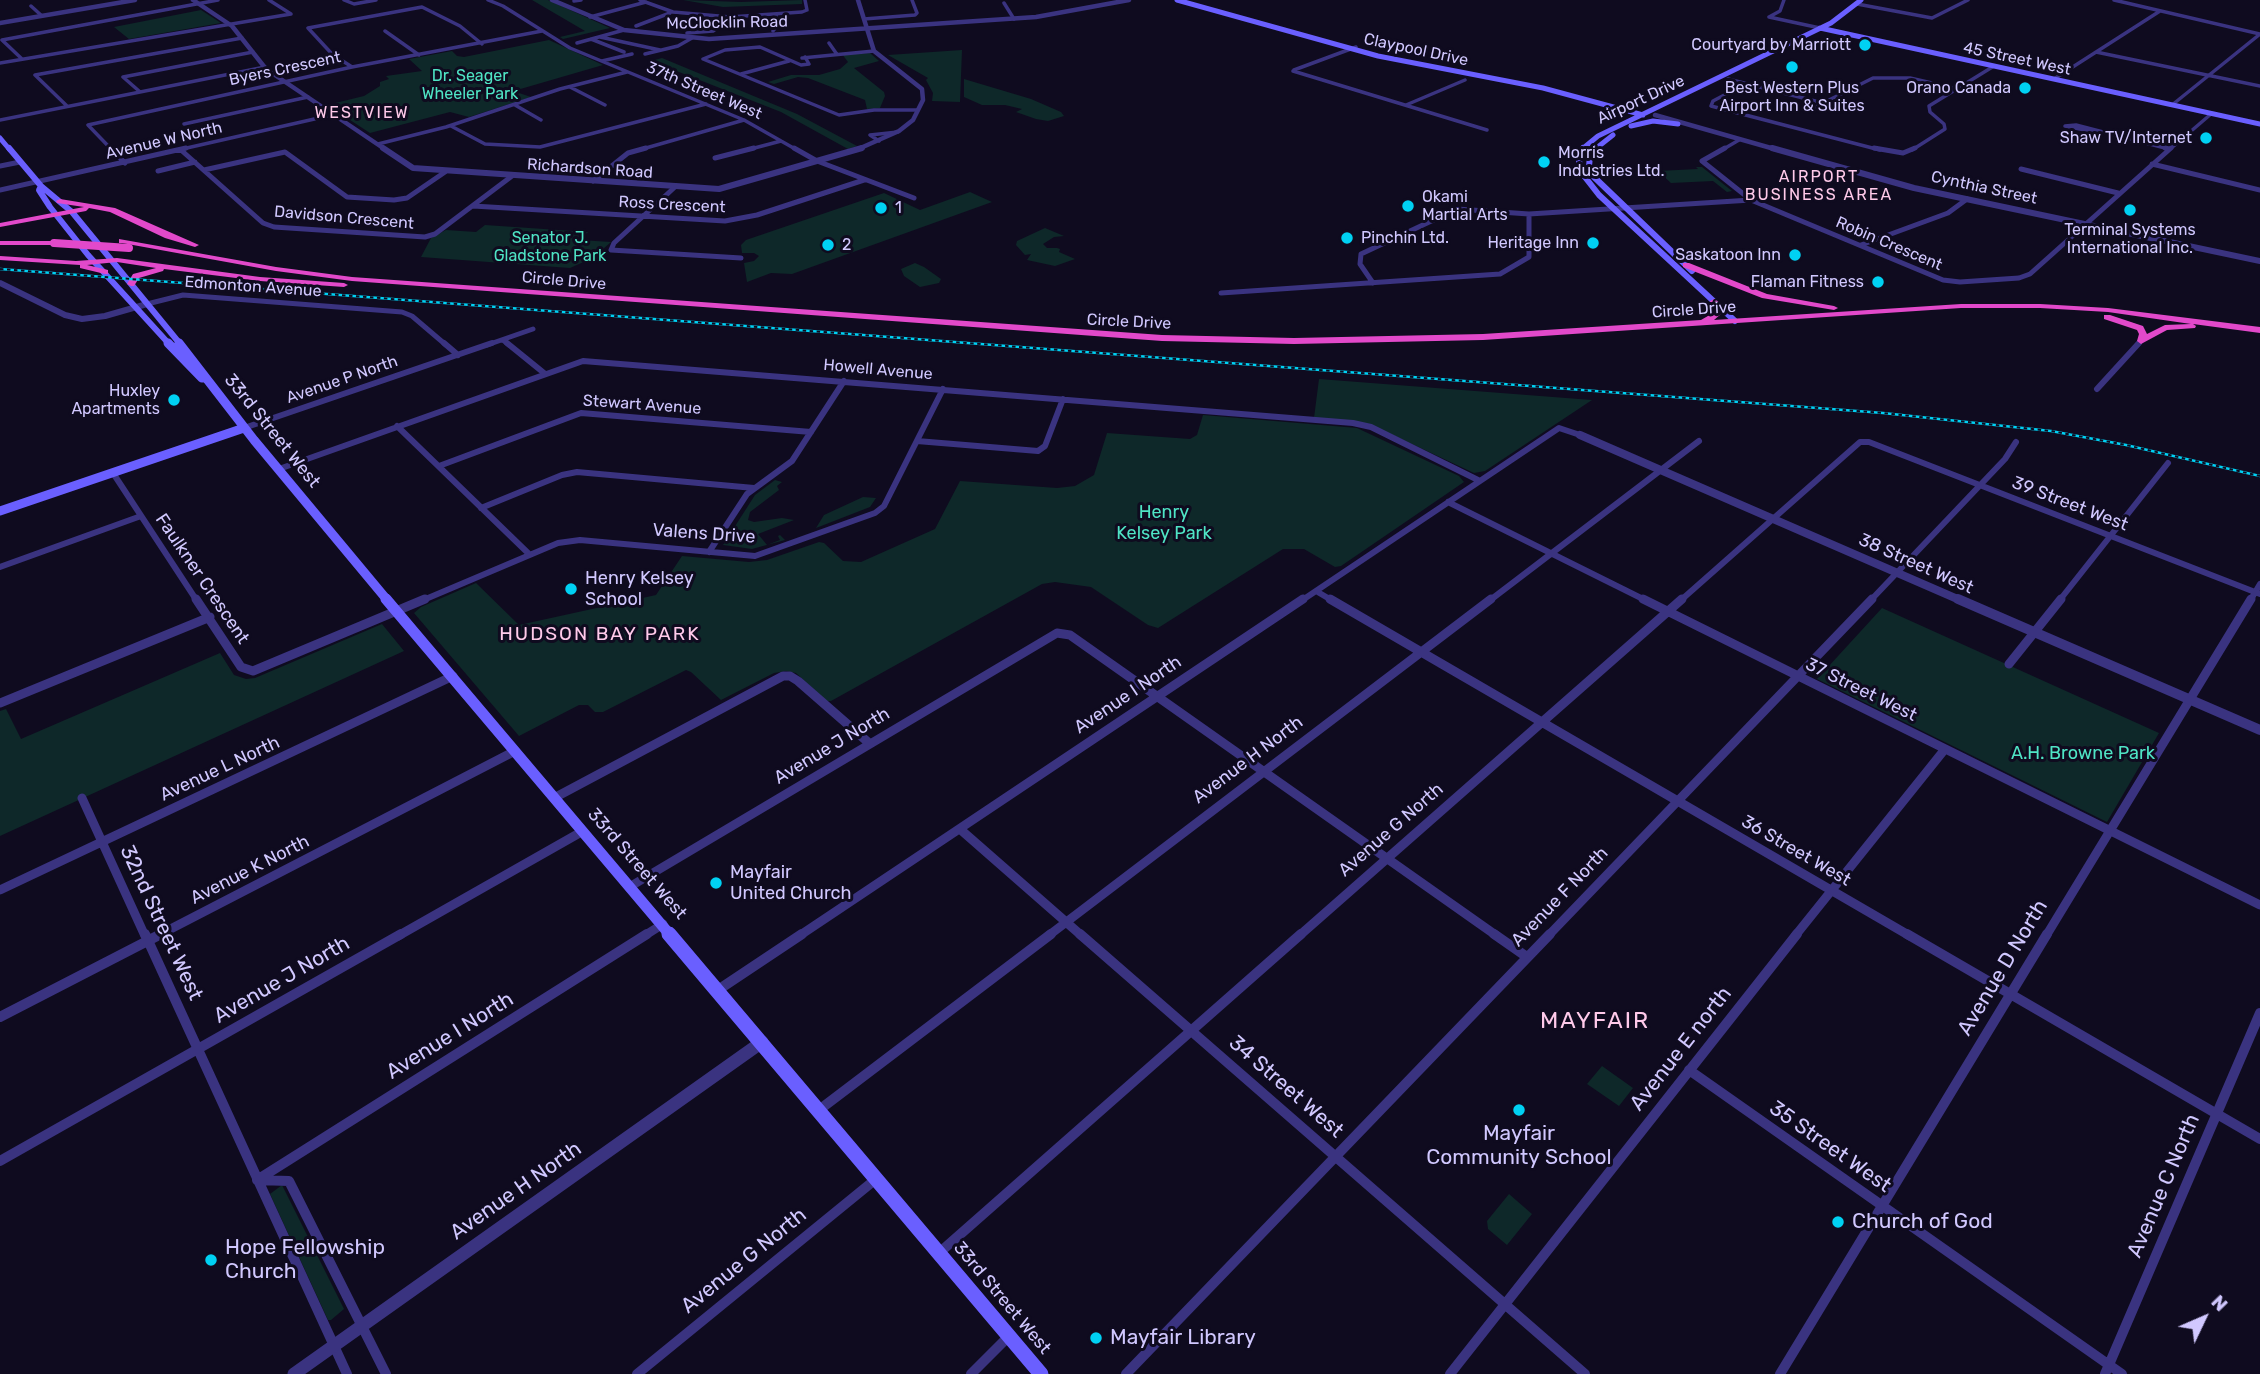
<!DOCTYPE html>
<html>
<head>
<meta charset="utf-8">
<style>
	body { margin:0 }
	#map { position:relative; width:2260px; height:1374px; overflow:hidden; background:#0f0b1f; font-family:Rubik,sans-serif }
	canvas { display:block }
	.north { position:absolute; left:2169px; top:1283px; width:70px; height:70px; -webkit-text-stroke:5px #0f0b1f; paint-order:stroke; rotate:46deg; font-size:19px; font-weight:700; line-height:28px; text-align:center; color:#d1c8ff }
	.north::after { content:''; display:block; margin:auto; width:24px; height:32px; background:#d1c8ff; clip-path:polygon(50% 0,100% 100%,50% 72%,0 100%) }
</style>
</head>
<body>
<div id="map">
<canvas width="2260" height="1374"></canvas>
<div class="north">N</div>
</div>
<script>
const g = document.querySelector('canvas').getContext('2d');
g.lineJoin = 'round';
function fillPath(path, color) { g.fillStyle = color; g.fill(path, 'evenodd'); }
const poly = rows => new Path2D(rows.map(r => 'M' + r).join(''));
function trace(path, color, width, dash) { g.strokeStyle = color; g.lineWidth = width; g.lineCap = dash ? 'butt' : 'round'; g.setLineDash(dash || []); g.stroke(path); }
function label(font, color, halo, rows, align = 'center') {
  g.font = font + ' Rubik,sans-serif'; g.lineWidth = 6; g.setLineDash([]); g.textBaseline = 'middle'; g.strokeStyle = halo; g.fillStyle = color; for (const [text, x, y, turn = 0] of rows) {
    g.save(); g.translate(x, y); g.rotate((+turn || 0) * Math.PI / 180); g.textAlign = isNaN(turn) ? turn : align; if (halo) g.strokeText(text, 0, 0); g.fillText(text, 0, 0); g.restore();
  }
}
fillPath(poly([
	[532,0,548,0,610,28,563,39,560,37,585,31],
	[683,0,741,2,802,0,802,4,723,7],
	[201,10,221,23,129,39,114,27],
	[549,40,603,65,517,90,516,92,531,97,469,117,450,112,370,133,327,105,364,96,380,86,380,82,389,79,386,76,422,71,409,59,452,51,457,56,464,57],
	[962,50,960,102,932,101,933,93,926,80,928,78,888,55],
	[870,53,879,61,854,68,884,92,885,96,880,108,867,109,865,100,808,78,798,77,774,84,768,82,791,75,819,75,840,69,848,62,842,54],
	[662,58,797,114,857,146,848,149,781,112,651,61],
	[964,79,1031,99,1061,112,1064,116,1048,121,1036,119,1016,112,1022,109,1005,105,982,105,964,97],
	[1696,167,1702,167,1732,191,1727,192,1713,181,1671,183,1658,171,1698,169],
	[970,192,992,202,792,274,771,273,747,282,744,263,754,261,759,256,754,253,742,253,741,245,746,240,884,193,920,210],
	[485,225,588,232,580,240,611,242,603,249,606,252,570,268,421,257,431,238,446,230,476,232],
	[1045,228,1064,236,1054,237,1043,244,1047,248,1057,248,1060,249,1059,252,1075,259,1055,266,1027,260,1031,254,1025,255,1016,245,1017,241],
	[915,263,924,267,941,279,939,283,920,287,904,276,901,269],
	[1319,379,1592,400,1485,471,1474,473,1369,424,1314,418],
	[1203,415,1357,428,1459,476,1464,482,1341,566,1335,567,1304,549,1283,549,1158,628,1148,625,1091,587,1055,582,1042,584,831,701,826,701,796,673,786,671,774,673,721,700,691,672,686,670,603,712,595,712,588,705,579,705,519,736,414,613,421,607,476,583,519,625,656,595,682,556,749,562,767,560,819,542,824,543,843,561,861,562,935,529,960,481,1057,488,1075,486,1094,475,1107,433,1190,439,1197,435],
	[775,480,782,482,777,486,779,490,750,512,748,520,754,522,782,518,794,520,758,534,767,545,780,540,778,536,780,535,785,540,752,549,723,545,755,495],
	[863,497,876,498,870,507,816,528,824,515],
	[1882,608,2159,733,2107,822,1817,679],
	[382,624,404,651,0,836,0,711,6,709,21,739,220,653,234,675,246,679,255,678],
	[1602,1066,1633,1088,1619,1106,1587,1084],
	[282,1185,344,1309,331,1320,328,1320,270,1194],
	[1509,1194,1532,1214,1507,1245,1488,1229,1487,1221]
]), '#0e2829');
trace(poly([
	[344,0,354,4,376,0],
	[488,0,503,6,570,48,744,120,797,150],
	[640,0,673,12,730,17,802,12,807,10,805,0],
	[2114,0,2260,34],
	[574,1,581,0],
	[1004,3,1014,19],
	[1857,4,1932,18,1968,0],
	[31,6,42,16],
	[590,17,646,2],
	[1769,17,1820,28],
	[1769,17,1780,11,1784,0],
	[864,19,915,15,917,13,912,0],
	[636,26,670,13],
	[385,31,419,55],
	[773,31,777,26,776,14],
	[687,33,713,31,721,25,725,17],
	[600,37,660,50],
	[591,39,624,52],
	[577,43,624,30],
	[829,43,836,53],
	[2096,52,2260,86],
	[645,54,678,46,692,38],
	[805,57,809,64,801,65,760,47,725,50,703,59,839,115,874,110,918,110],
	[802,58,874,51],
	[22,59,2,40,218,0],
	[602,61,632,54],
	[0,63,291,14,269,0],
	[352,67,332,54,308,28,422,7,460,26,482,44],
	[1294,70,1356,47],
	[1293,71,1487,130],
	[741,74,789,61],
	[1728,79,1823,103],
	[2054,79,2160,11],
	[570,87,605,105],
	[139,91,123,77,253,52],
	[1730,92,1713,101,1711,106,1880,150],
	[515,105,541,120],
	[1406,105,1465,80],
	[2172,105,2260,34],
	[67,106,35,75,242,38],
	[1815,107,1873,78,1910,78,1958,89],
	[0,120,265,67],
	[184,124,308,97],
	[451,126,485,144,540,147,706,104],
	[2095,132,2065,126,2076,125,2169,149],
	[879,141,870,135,898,132],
	[378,144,446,127,560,89,627,72],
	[112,150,88,125,352,67,542,31],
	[178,150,332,115],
	[639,150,744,120],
	[747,150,781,141],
	[1722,150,1739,140],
	[1912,150,1945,129,1944,124,1930,112,1929,106,1994,66],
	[2169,150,2211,114]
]), '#3a3380', 3.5);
trace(poly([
	[110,148,125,163],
	[794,148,817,161,914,198],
	[1725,148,1702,161,1751,200,1943,280,1960,282,2019,278,2030,274,2171,148],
	[1874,148,1903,153,1915,148],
	[2165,148,2169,149],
	[181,150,263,223,274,227,425,237,435,234,512,176],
	[715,158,754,148],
	[2152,164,2260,190],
	[0,166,20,162],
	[2021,169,2118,193],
	[204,170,285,152,347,197,394,200,407,198,445,172],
	[158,171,195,162],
	[593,181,628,153,646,148],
	[676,186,614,243,611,250,741,258],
	[0,190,186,148],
	[473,206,725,221,757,215,864,180],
	[1861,245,1948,213,1967,199],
	[1373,283,1360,264,1361,254,1457,209,1529,214,1751,200],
	[1221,293,1500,274,1529,257,1529,214],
	[147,304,183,295,402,312,412,316,446,345],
	[503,340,509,345],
	[487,345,533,329],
	[2137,345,2141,341]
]), '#3a3380', 5);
trace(poly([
	[444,343,458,355],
	[507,343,544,373],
	[2097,389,2139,343],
	[397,426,528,553],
	[244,428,492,343],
	[917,441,1038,451,1045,446,1063,399],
	[439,466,581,413,811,432],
	[279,469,583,361,1353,423,1371,427,1480,481],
	[113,473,197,601],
	[1448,502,1647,601],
	[481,508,562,475,577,472,754,488],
	[709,552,747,494,792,461,844,381],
	[0,567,141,516],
	[1316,591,1333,601],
	[421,601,558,543,580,540,755,556,875,513,884,506,943,389],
	[1301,601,1559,428,1580,435],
	[1489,601,1699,441],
	[1680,601,1860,442,1869,442,2260,594],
	[1870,601,2005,459,2016,442],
	[2059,601,2168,463],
	[2250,601,2260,584]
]), '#3a3380', 6);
trace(poly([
	[196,599,241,667,253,671,425,599],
	[1330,599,1910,936],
	[1643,599,2260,905],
	[2009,664,2061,599],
	[0,703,210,617],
	[82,798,145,936],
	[554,798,783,676,790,676,798,681,869,743],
	[961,830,1082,936],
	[631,886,1057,633,1070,635,1497,936],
	[0,890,453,676],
	[157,936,515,751],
	[398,936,583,831],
	[644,936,663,924],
	[799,936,1303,599],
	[1048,936,1491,599],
	[1299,936,1682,599],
	[1548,936,1872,599],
	[1795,936,1945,749],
	[2046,936,2251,599]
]), '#3a3380', 9);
trace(poly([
	[145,934,347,1374],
	[1080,934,1585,1374],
	[1494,934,1527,957],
	[1907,934,2260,1139],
	[718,990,802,934],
	[0,1017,161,934],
	[1689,1070,2122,1374],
	[819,1110,1051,934],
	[0,1161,401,934],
	[257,1180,647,934],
	[257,1180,289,1181,386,1374],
	[939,1253,1301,934],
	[637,1374,876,1179],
	[971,1374,1009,1336],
	[1126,1374,1550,934],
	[1450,1374,1797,934],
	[1780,1374,2047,934],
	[2105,1374,2260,1013]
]), '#3a3380', 10);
trace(poly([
	[193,0,232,26,266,69,386,150],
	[552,0,624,30,709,39,1036,17,1129,0],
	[0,23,135,0],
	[1655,115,1778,150],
	[856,150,899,131,913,120,923,100,922,89,874,51,858,0]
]), '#3a3380', 4.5);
trace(poly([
	[383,148,413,168,719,189,862,148],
	[1772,148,1914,188,2260,261],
	[0,283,65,315,82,319,105,316,147,304]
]), '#3a3380', 6);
trace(poly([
	[1580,435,1962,601]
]), '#3a3380', 8);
trace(poly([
	[1958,599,2260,730]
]), '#3a3380', 10);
trace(poly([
	[294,1374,762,1042]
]), '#3a3380', 13);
trace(poly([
	[1177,0,1378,56,1543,88,1643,115],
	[1820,28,2260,124],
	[1631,126,1653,121,1678,124],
	[0,138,10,150],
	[1581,150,1598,136,1831,23,1861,0],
	[1594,150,1613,135]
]), '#6a5fff', 5);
trace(poly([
	[9,148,41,186,72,212,181,345],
	[1583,148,1578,155,1581,172,1599,195,1735,321],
	[1596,148,1590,155,1589,167,1594,177,1692,271],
	[41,186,39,190,50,207,88,255,170,345]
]), '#6a5fff', 6);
trace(poly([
	[168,343,202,378],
	[179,343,254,440,388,601],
	[0,511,244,428]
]), '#6a5fff', 9);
trace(poly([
	[386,599,671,936]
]), '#6a5fff', 11);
trace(poly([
	[669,934,1041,1374]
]), '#6a5fff', 15);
fillPath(poly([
	[60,199,115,208,199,245,195,247,165,238,110,212,89,208,86,211,0,227,0,223,84,207,57,203,56,201,60,199],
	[119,239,276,267,352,277,1162,335,1294,338,1483,334,1701,320,1713,313,1710,301,1714,299,1718,301,1721,314,1714,320,1961,304,2040,304,2108,308,2260,327,2260,333,2193,324,2196,326,2195,328,2167,330,2141,344,2137,341,2139,334,2137,330,2104,319,2104,315,2110,315,2143,326,2147,334,2165,325,2191,324,2108,312,2040,308,1961,308,1483,340,1294,344,1162,341,352,281,276,271,122,243,119,243,119,239],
	[0,241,54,241,58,243,54,245,0,245,0,241],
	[0,256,76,261,117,258,260,277,344,283,348,285,344,287,260,281,164,269,163,271,139,278,134,286,131,286,127,284,133,274,156,268,117,262,87,265,108,270,108,274,105,274,80,268,80,265,0,260,0,256],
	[1683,263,1689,263,1767,294,1834,306,1838,308,1834,310,1762,298,1683,267,1683,263]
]), '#e249ca');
const rail = poly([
	[0,269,1883,413,2051,431,2126,445,2260,476]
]);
trace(rail, '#00d1f3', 2.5);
trace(rail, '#0f0b1f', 2, [3.5]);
trace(poly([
	[54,243,129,248]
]), '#e249ca', 8);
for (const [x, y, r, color] of [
	[1865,45,7,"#00d1f3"],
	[1792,67,7,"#00d1f3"],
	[2025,88,7,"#00d1f3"],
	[2206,138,7,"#00d1f3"],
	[1544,162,7,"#00d1f3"],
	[1408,206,7,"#00d1f3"],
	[881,208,7,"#00d1f3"],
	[2130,210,7,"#00d1f3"],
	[1347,238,7,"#00d1f3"],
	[1593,243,7,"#00d1f3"],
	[828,245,7,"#00d1f3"],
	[1795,255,7,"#00d1f3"],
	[1878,282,7,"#00d1f3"],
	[174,400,7,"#00d1f3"],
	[571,589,7,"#00d1f3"],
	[716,883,7,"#00d1f3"],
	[1519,1110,7,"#00d1f3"],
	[1838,1222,7,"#00d1f3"],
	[211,1260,7,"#00d1f3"],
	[1096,1338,7,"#00d1f3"]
]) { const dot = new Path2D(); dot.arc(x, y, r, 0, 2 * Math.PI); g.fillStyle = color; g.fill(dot); trace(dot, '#0f0b1f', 2.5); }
label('16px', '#d1c8ff', '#0f0b1f', [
	["McClocklin Road",727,23,-1],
	["Claypool Drive",1416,50,12],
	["45 Street West",2017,59,12],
	["Byers Crescent",285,69,-12],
	["37th Street West",704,91,23],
	["Airport Drive",1641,100,-25],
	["Avenue W North",164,141,-13],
	["Richardson Road",590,169,4],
	["Cynthia Street",1984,188,12],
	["Ross Crescent",672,205,3],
	["Davidson Crescent",344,218,5],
	["Robin Crescent",1889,244,23],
	["Circle Drive",564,281,5],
	["Edmonton Avenue",253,287,4],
	["Circle Drive",1694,310,-4],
	["Circle Drive",1129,322,3],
	["Howell Avenue",878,370,5],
	["Avenue P North",342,380,-19],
	["Stewart Avenue",642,405,4]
]);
label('16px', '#d1c8ff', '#0f0b1f', [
	["Courtyard by Marriott",1851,45],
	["Best Western Plus",1792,88,"center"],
	["Airport Inn & Suites",1792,106,"center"],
	["Orano Canada",2011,88],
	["Shaw TV/Internet",2192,138],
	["Morris",1558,153,"left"],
	["Industries Ltd.",1558,171,"left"],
	["Okami",1422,197,"left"],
	["Martial Arts",1422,215,"left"],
	["1",895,208,"left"],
	["Terminal Systems",2130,230,"center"],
	["International Inc.",2130,248,"center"],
	["Pinchin Ltd.",1361,238,"left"],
	["Heritage Inn",1579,243],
	["2",842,245,"left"],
	["Saskatoon Inn",1781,255],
	["Flaman Fitness",1864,282],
	["Huxley",160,391],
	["Apartments",160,409]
], 'right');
label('16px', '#4fe4c5', '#0f0b1f', [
	["Dr. Seager",470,76],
	["Wheeler Park",470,94],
	["Senator J.",550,238],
	["Gladstone Park",550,256]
]);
g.letterSpacing = '2px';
label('16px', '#ffcaea', '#0f0b1f', [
	["WESTVIEW",362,113],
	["AIRPORT",1819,177],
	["BUSINESS AREA",1819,195]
]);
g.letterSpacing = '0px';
label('18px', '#d1c8ff', '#0f0b1f', [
	["33rd Street West",272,431,51],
	["39 Street West",2070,504,21],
	["Valens Drive",704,534,4],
	["38 Street West",1916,564,24],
	["Faulkner Crescent",202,579,56],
	["37 Street West",1861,690,26],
	["Avenue I North",1128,695,-34],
	["Avenue J North",832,746,-31],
	["Avenue H North",1248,760,-37],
	["Avenue L North",220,769,-25],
	["Avenue G North",1391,830,-41],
	["36 Street West",1796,851,30],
	["33rd Street West",637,864,49],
	["Avenue K North",250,870,-27],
	["Avenue F North",1560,897,-46],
	["33rd Street West",1002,1298,50]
]);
label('18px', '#4fe4c5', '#0f0b1f', [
	["Henry",1164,513],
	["Kelsey Park",1164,534],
	["A.H. Browne Park",2083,754]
]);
label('18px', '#d1c8ff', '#0f0b1f', [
	["Henry Kelsey",585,579],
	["School",585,600],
	["Mayfair",730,873],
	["United Church",730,894]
], 'left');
g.letterSpacing = '2px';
label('19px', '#ffcaea', '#0f0b1f', [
	["HUDSON BAY PARK",600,635]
]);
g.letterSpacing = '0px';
label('21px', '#d1c8ff', '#0f0b1f', [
	["32nd Street West",161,923,65],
	["Avenue D North",2003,968,-59],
	["Avenue J North",282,980,-30],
	["Avenue I North",450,1036,-32],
	["Avenue E north",1681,1049,-52],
	["34 Street West",1286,1087,41],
	["35 Street West",1830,1147,35],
	["Avenue C North",2164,1186,-67],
	["Avenue H North",516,1191,-35],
	["Avenue G North",744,1261,-39]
]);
label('21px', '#d1c8ff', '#0f0b1f', [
	["Mayfair",1519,1134,"center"],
	["Community School",1519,1158,"center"],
	["Church of God",1852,1222],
	["Hope Fellowship",225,1248],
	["Church",225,1272],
	["Mayfair Library",1110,1338]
], 'left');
g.letterSpacing = '2px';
label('23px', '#ffcaea', '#0f0b1f', [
	["MAYFAIR",1595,1021]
]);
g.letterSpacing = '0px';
</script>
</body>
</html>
